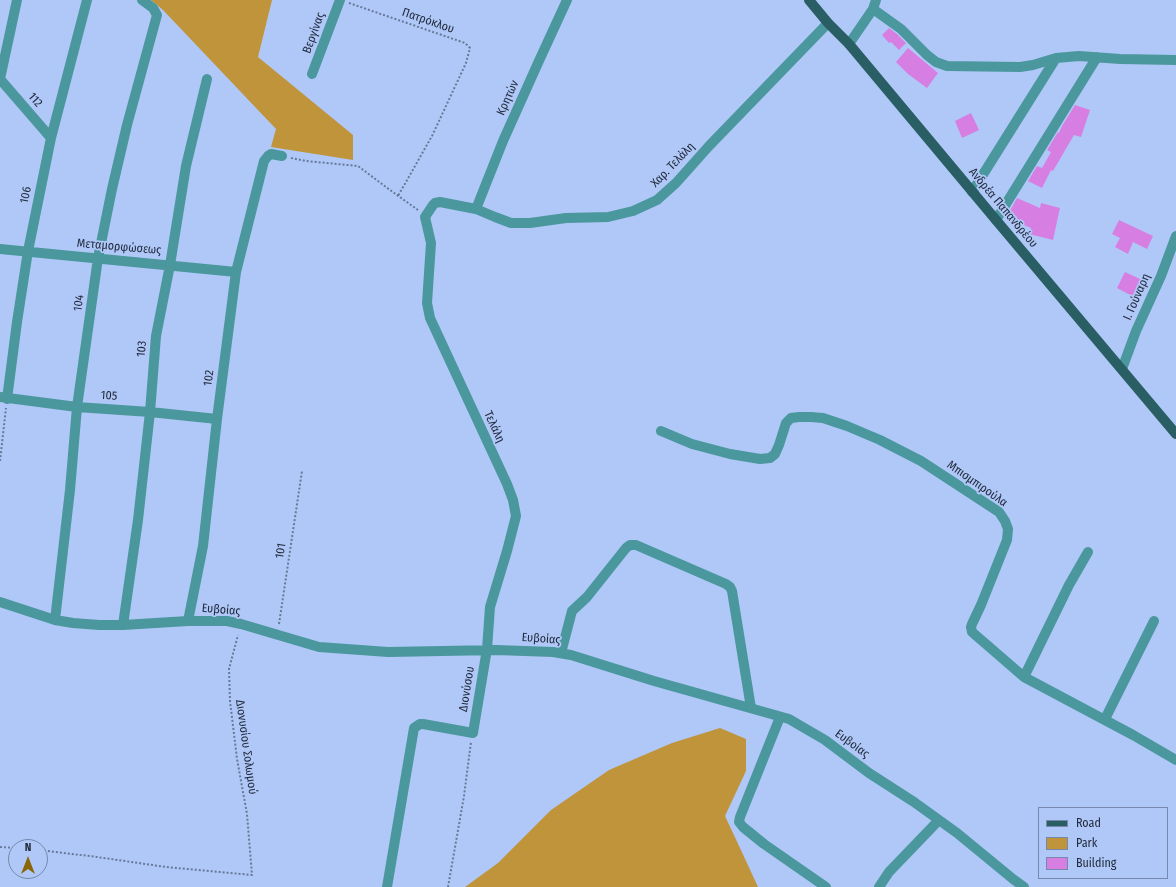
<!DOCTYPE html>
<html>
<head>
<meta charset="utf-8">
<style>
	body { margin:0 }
	#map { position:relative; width:1176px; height:887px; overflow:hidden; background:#b0c8f7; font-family:"Fira Sans Condensed",sans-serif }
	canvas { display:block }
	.legend { position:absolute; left:1038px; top:807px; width:130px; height:72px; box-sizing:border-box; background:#b0c8f7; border:1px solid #7688ab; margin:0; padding:5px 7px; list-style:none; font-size:12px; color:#1f283a }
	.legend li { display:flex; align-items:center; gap:8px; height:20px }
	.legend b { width:20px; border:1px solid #7688ab }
	.north { position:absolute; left:8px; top:839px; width:40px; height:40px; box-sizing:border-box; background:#b0c8f7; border:1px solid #7688ab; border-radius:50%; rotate:0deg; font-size:11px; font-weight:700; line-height:16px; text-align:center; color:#1f283a }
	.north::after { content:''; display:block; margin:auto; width:14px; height:18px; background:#8b6606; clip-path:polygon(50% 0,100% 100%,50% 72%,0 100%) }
</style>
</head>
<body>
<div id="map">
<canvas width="1176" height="887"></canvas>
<ul class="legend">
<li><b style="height:5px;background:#295f64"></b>Road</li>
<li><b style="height:11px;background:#bf943a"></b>Park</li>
<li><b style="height:11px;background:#d77ee2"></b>Building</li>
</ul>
<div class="north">N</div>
</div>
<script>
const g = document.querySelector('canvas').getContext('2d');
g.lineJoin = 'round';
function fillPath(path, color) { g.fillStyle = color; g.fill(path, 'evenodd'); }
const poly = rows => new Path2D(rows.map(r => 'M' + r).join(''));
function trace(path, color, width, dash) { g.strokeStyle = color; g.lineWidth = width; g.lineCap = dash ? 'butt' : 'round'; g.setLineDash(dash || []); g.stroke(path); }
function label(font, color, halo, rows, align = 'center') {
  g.font = font + ' "Fira Sans Condensed",sans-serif'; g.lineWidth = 3.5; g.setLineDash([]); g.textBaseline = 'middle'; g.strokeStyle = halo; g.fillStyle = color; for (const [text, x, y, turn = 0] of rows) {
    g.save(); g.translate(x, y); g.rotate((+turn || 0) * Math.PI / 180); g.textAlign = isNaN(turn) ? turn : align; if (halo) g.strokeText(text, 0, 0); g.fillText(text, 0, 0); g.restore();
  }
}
fillPath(poly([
	[151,0,272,0,258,57,353,135,353,160,271,147,276,129,163,10],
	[720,728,746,739,746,771,725,816,740,848,758,887,465,887,498,863,551,810,609,770,672,743]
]), '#bf943a');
fillPath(poly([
	[889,28,897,34,906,43,899,50,891,42,889,43,882,35],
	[908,48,938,73,927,88,908,74,896,62],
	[1075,105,1090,110,1081,137,1074,135,1053,171,1051,170,1042,188,1028,181,1037,166,1042,168,1051,152,1047,150,1058,132,1059,133,1062,126],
	[971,113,979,130,962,138,955,121],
	[1017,198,1040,208,1041,203,1060,208,1053,240,1029,234,1031,228,1006,218],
	[1119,220,1153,236,1147,249,1133,242,1128,254,1115,247,1120,238,1112,234],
	[1125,272,1142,280,1134,297,1117,288]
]), '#d77ee2');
trace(poly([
	[349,3,465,43,470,48,466,63,432,136,398,196],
	[291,158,306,161,358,166,390,190,418,210],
	[0,461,6,408],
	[279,624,302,471],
	[0,847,16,848],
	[40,850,97,857,166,867,252,875,247,814,237,759,230,701,229,669,238,635],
	[448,887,464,796,471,742]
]), '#677898', 2, [2, 2]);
trace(poly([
	[17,0,0,79,51,138],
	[873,9,901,29,927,55,936,62,947,66,1020,67,1033,65,1056,58,1079,56,1120,59,1176,60],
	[849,44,873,9,876,0],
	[312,74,340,0],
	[972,192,1056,58],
	[476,209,503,141,538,63,567,0],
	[996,220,1097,57],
	[0,249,236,272],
	[1122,369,1136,331,1161,276,1176,236],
	[0,397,77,407,150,412,217,419],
	[7,399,17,322,28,251,51,138,87,0],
	[661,431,692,444,730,454,760,459,770,458,775,454,779,445,786,423,791,418,799,417,811,417,823,418,847,426,880,440,921,461,999,512,1005,521,1008,529,1007,540,981,605,972,624,971,627,972,632,1024,677,1133,735,1176,760],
	[0,602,55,620,73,623,99,625,123,625,188,621,227,621,241,624,319,647,388,652,496,650,553,652,571,655,654,681,789,719,825,740,869,773,914,802,957,833,1013,879,1024,887],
	[55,620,70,490,77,407,98,258,112,189,127,125,157,15,153,8,142,0],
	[188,621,203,546,217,419,236,272,264,161,268,156,271,154,282,156],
	[123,625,138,520,150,412,156,336,170,265,186,166,207,79],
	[561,653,572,611,587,597,626,548,630,545,636,545,726,584,730,587,732,591,751,708],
	[1024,677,1069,585,1088,552],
	[780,717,740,817,739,822,743,827,764,844,826,887],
	[1105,719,1154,621],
	[387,887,414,728,420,724,423,724,473,733,487,649,490,607,507,551,516,516,513,500,507,484,430,318,427,303,431,243,425,217,433,205,435,203,440,202,476,209,495,217,511,223,530,223,566,218,608,217,633,211,657,200,676,183,709,146,828,23],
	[879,887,889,872,939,820]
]), '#4b979e', 10);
trace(poly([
	[809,0,828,23,849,44,996,220,1176,434]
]), '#295f64', 10);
label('12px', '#1f283a', '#b0c8f7', [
	["Πατρόκλου",428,21,19],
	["Βεργίνας",314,33,-70],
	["Κρητών",508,98,-66],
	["112",35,100,49],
	["Χαρ. Τελάλη",673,165,-46],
	["106",26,195,-78],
	["Ανδρέα Παπανδρέου",1003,208,50],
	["Μεταμορφώσεως",119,247,5],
	["Ι. Γούναρη",1137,297,-66],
	["104",79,303,-82],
	["103",142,349,-85],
	["102",209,378,-83],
	["105",109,396,4],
	["Τελάλη",494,427,65],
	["Μπισμπιρούλα",977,484,35],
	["101",281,551,-81],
	["Ευβοίας",221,610,5],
	["Ευβοίας",541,639,4],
	["Διονύσου",467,689,-81],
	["Ευβοίας",852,744,36],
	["Διονυσίου Σολωμού",246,747,82]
]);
</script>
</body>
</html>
